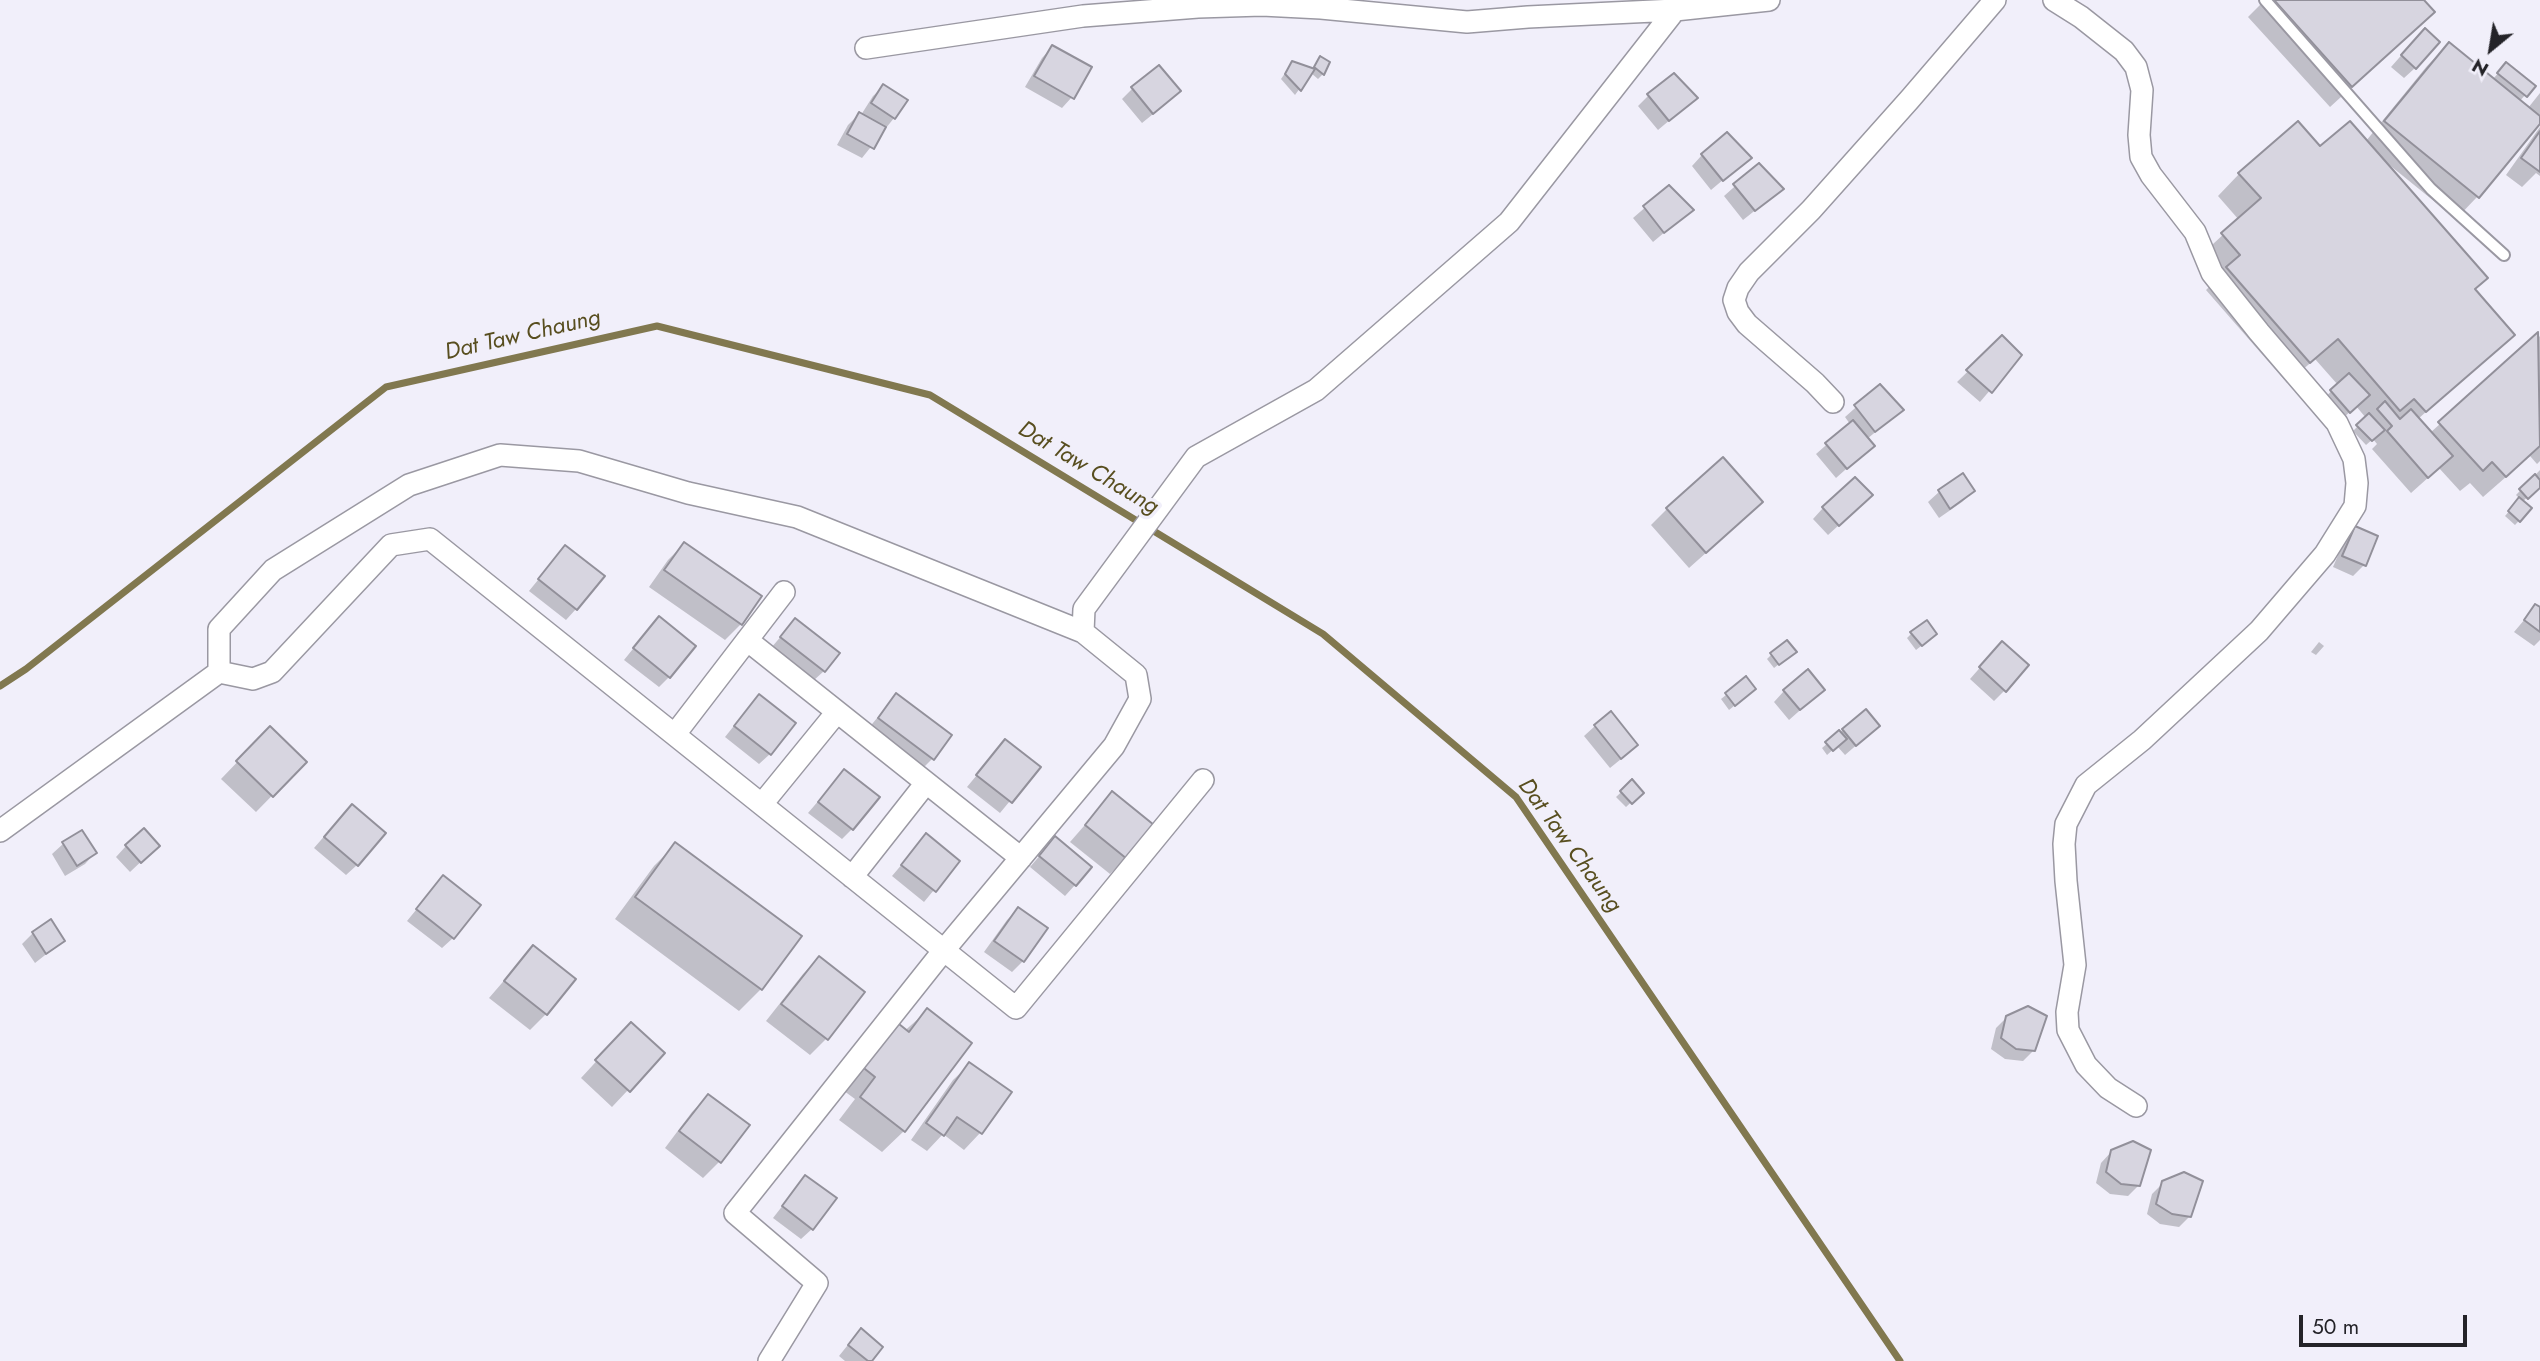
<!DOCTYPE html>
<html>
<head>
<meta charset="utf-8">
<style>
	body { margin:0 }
	#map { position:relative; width:2540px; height:1361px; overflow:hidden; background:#f1effa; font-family:Jost,sans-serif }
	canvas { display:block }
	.north { position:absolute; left:2456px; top:14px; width:70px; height:70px; -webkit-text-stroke:5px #f1effa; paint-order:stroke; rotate:210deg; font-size:19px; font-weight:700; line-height:28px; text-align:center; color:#242328 }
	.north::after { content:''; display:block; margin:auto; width:24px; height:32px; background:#242328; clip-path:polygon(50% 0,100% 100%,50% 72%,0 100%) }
	.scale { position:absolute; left:2299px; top:1315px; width:168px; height:32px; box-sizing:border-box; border:4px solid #242328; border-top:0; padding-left:9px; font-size:21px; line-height:24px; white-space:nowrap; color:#242328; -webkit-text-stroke:5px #f1effa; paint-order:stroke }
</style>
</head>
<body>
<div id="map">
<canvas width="2540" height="1361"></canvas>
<div class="north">N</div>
<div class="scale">50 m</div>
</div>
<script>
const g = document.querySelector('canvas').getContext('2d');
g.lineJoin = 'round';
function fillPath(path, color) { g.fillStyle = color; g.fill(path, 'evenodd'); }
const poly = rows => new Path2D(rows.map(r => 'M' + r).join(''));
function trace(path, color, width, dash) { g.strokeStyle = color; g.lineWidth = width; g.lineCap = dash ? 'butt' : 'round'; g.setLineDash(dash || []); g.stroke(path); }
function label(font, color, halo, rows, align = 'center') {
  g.font = font + ' Jost,sans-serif'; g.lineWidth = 7; g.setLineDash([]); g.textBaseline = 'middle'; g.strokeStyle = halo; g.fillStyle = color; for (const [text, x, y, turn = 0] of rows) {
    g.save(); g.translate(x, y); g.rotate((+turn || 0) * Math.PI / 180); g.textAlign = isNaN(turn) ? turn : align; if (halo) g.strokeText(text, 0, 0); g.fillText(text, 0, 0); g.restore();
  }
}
fillPath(poly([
	[2265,0,2422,0,2411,33,2330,107,2248,17],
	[2414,41,2415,68,2404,78,2391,67],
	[2449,44,2492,80,2502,69,2533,86,2519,102,2528,108,2540,93,2540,121,2477,197,2456,219,2387,163,2386,164,2474,290,2513,335,2418,419,2430,433,2538,335,2540,337,2540,461,2537,464,2530,456,2483,497,2470,483,2460,491,2439,468,2411,493,2372,449,2377,444,2373,439,2366,445,2353,431,2366,418,2356,406,2339,422,2320,402,2338,385,2315,359,2287,383,2206,290,2219,277,2200,256,2239,220,2218,196,2239,174,2320,149,2366,141,2427,66],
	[1052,47,1072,97,1062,108,1025,87,1042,58],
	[1321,58,1327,63,1323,74,1318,79,1311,73,1295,95,1281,79,1292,63,1312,70],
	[884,86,894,118,862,158,837,145,848,125,859,114,861,115,873,96],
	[1133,88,1168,102,1142,123,1122,99],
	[1649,95,1696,98,1658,130,1638,106],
	[2540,127,2540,176,2536,173,2522,187,2506,175],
	[1702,155,1749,158,1711,190,1692,166],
	[1759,165,1782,189,1743,220,1724,196],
	[1669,187,1691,210,1653,242,1633,218],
	[2002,338,2020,355,1980,402,1957,382],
	[1880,386,1902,410,1867,439,1872,446,1836,478,1816,454,1850,424,1845,417],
	[2540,470,2540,486,2522,502,2530,509,2515,525,2505,516,2520,499,2516,495],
	[1962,476,1973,491,1962,502,1939,518,1928,502,1939,492],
	[1860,506,1828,535,1813,519,1823,508],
	[1667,509,1744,519,1689,568,1651,525],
	[2355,528,2364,565,2353,576,2333,567,2345,539],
	[684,544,741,624,725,640,649,587,668,560],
	[565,547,576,609,566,620,529,591],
	[2536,606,2540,609,2540,640,2534,646,2514,632],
	[795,620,824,671,813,681,771,648],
	[649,629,669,677,659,687,624,660],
	[1912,633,1930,639,1916,650,1907,638],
	[2319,642,2324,646,2316,655,2311,652],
	[1992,654,2005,690,1994,701,1970,679],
	[1771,655,1789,656,1774,668,1767,659],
	[1746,679,1749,694,1729,710,1721,699],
	[1823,690,1789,720,1774,702,1784,691],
	[896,695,933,758,922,769,868,729],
	[749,707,770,754,759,764,725,737],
	[1595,726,1626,755,1610,768,1584,736],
	[270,728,305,762,256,812,221,779],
	[1843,730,1867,736,1845,755,1837,746,1827,755,1822,748],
	[1005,741,1038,767,1000,813,967,787],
	[844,771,852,829,842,839,808,813],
	[1632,782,1641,793,1626,807,1616,797],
	[1112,794,1126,858,1110,874,1070,842],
	[341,817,357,865,346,875,314,848],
	[82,832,95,853,85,864,65,876,52,854,63,844],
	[926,836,958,861,924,902,892,876],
	[1055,838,1075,885,1065,896,1030,867],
	[675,845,800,937,761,989,739,1011,615,919,654,866],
	[126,846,147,856,130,872,116,857],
	[443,877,453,938,442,948,407,921],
	[1018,909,1023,961,1012,972,984,952,1007,920],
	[33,933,63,941,35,963,22,944],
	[533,947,546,1014,530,1030,489,998],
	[819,958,863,993,826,1039,810,1055,766,1021,803,974],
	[927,1011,904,1131,882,1152,839,1120,855,1099,840,1088],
	[2007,1017,2034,1050,2023,1061,2005,1059,1991,1049,1996,1028],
	[615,1041,628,1090,612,1107,581,1078],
	[970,1064,1009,1092,980,1133,964,1150,943,1134,927,1151,911,1140,953,1080],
	[708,1096,747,1126,719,1162,703,1178,665,1148,692,1112],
	[2112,1151,2139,1185,2128,1196,2110,1194,2096,1183,2101,1163],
	[805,1177,812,1229,801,1239,773,1218],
	[2163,1183,2190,1216,2179,1227,2160,1224,2147,1214,2152,1194],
	[851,1341,870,1361,845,1361,839,1356]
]), '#0003');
trace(poly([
	[0,686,26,669,386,387,657,326,930,395,1323,634,1516,797,1900,1361]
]), '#81784f', 7);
const building = poly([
	[2274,0,2424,0,2435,12,2352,87,2274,0],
	[2425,28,2440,42,2416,69,2401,55,2425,28],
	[2449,42,2540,116,2540,124,2479,198,2384,121,2449,42],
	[1052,45,1092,67,1074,99,1034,76,1052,45],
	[1320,56,1330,62,1324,75,1314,67,1320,56],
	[1292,61,1315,69,1301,91,1285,74,1292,61],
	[2506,62,2536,86,2527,97,2497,73,2506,62],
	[1159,65,1181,91,1153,114,1131,87,1159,65],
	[1674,73,1698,98,1669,121,1647,94,1674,73],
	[883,84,908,100,895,119,871,103,883,84],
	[859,112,886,127,874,149,847,134,859,112],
	[2298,121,2320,146,2350,121,2488,278,2475,289,2515,335,2426,412,2414,399,2400,411,2338,339,2310,363,2226,267,2240,255,2221,233,2261,198,2238,173,2298,121],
	[2540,131,2540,172,2521,158,2540,131],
	[1727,132,1752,158,1723,181,1701,154,1727,132],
	[1759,163,1784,189,1755,211,1733,184,1759,163],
	[1669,185,1694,210,1664,233,1643,206,1669,185],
	[2538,332,2540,446,2506,477,2492,462,2483,471,2438,422,2538,332],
	[2002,335,2022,355,1992,393,1966,370,2002,335],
	[2349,373,2370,395,2350,413,2330,390,2349,373],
	[1880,384,1904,410,1875,432,1854,405,1880,384],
	[2385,401,2400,419,2411,409,2453,456,2428,478,2387,431,2392,426,2377,409,2385,401],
	[2369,413,2385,430,2372,441,2356,425,2369,413],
	[1853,420,1875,446,1847,469,1825,443,1853,420],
	[1723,457,1763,502,1706,553,1666,508,1723,457],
	[1963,473,1975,491,1950,509,1938,490,1963,473],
	[2535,474,2540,480,2540,488,2528,499,2519,489,2535,474],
	[1855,477,1873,495,1839,526,1822,507,1855,477],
	[2519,497,2532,508,2520,522,2508,511,2519,497],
	[2355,526,2378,536,2366,566,2342,556,2355,526],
	[684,542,762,596,742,625,664,570,684,542],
	[565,545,605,576,577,610,538,579,565,545],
	[2535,604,2540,607,2540,632,2524,620,2535,604],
	[659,616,696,646,670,678,633,648,659,616],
	[795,618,840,653,825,672,780,637,795,618],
	[1927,620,1937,634,1922,646,1910,632,1927,620],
	[1787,640,1797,652,1779,665,1770,653,1787,640],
	[2002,641,2029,665,2006,692,1979,667,2002,641],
	[1808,669,1825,690,1800,710,1783,690,1808,669],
	[1746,676,1756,689,1735,706,1725,693,1746,676],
	[896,693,952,735,934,760,878,718,896,693],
	[759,694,796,723,771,755,734,726,759,694],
	[1866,709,1880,726,1856,746,1842,729,1866,709],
	[1611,711,1638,745,1621,759,1594,725,1611,711],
	[270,726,307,762,273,797,236,761,270,726],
	[1839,730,1847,739,1833,751,1825,742,1839,730],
	[1005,739,1041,767,1012,803,976,775,1005,739],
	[844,769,880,797,853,830,818,802,844,769],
	[1632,779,1644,793,1632,804,1620,791,1632,779],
	[1112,791,1154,825,1127,859,1085,825,1112,791],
	[352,804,386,833,358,866,324,837,352,804],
	[144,828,160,846,141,863,125,845,144,828],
	[82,830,97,853,77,866,62,842,82,830],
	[926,833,960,861,936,892,901,865,926,833],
	[1055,836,1092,867,1076,886,1039,856,1055,836],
	[675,842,802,936,762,990,635,897,675,842],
	[443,875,481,905,454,939,416,909,443,875],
	[1018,907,1048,928,1024,962,994,941,1018,907],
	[51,919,65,941,46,954,32,932,51,919],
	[533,945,576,979,547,1015,504,981,533,945],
	[819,956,865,992,828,1040,781,1004,819,956],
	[2028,1006,2047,1016,2035,1051,2016,1049,2001,1038,2006,1016,2028,1006],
	[927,1008,972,1043,905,1132,860,1097,875,1077,860,1065,894,1020,909,1032,927,1008],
	[631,1022,665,1053,630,1092,595,1060,631,1022],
	[969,1062,1012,1092,982,1134,957,1117,944,1136,926,1123,969,1062],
	[708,1094,750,1125,721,1163,679,1131,708,1094],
	[2133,1141,2151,1150,2140,1186,2121,1184,2106,1172,2111,1150,2133,1141],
	[2184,1172,2203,1181,2191,1217,2172,1214,2156,1204,2162,1181,2184,1172],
	[805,1175,837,1198,813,1230,782,1206,805,1175],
	[861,1328,883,1347,872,1361,868,1361,848,1345,861,1328]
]);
fillPath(building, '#d7d5e0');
trace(building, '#92909a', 2);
const lane = poly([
	[2265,0,2431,189,2504,255]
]);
const street = poly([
	[2054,0,2081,17,2124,51,2136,67,2142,90,2139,135,2141,157,2151,175,2195,232,2212,273,2259,332,2337,423,2354,459,2357,483,2355,506,2325,554,2259,631,2142,740,2086,785,2066,824,2064,844,2066,881,2075,965,2067,1012,2068,1030,2086,1065,2108,1088,2136,1106],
	[866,48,1083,16,1198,7,1262,5,1321,8,1467,22,1528,17,1675,10,1769,0],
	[1833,402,1815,383,1747,324,1738,312,1734,300,1738,288,1749,272,1811,210,1910,99,1995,0],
	[747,640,1021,858],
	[219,672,219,629,273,570,409,485,500,455,579,461,688,493,797,517,1083,632],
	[675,734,784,592],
	[762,804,837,712],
	[0,831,219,672,253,679,272,672,391,545,430,539,1016,1008,1203,780],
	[852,877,926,783],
	[769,1361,817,1283,735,1213,944,950,1114,746,1140,699,1136,675,1083,632,1084,609,1196,457,1316,390,1509,222,1675,10]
]);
trace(lane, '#9a98a2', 14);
trace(street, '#9a98a2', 24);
trace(lane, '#fff', 10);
trace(street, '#fff', 21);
label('italic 23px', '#584e1f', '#f1effa', [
	["Dat Taw Chaung",523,336,-13],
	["Dat Taw Chaung",1088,469,31],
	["Dat Taw Chaung",1569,846,54]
]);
</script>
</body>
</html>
